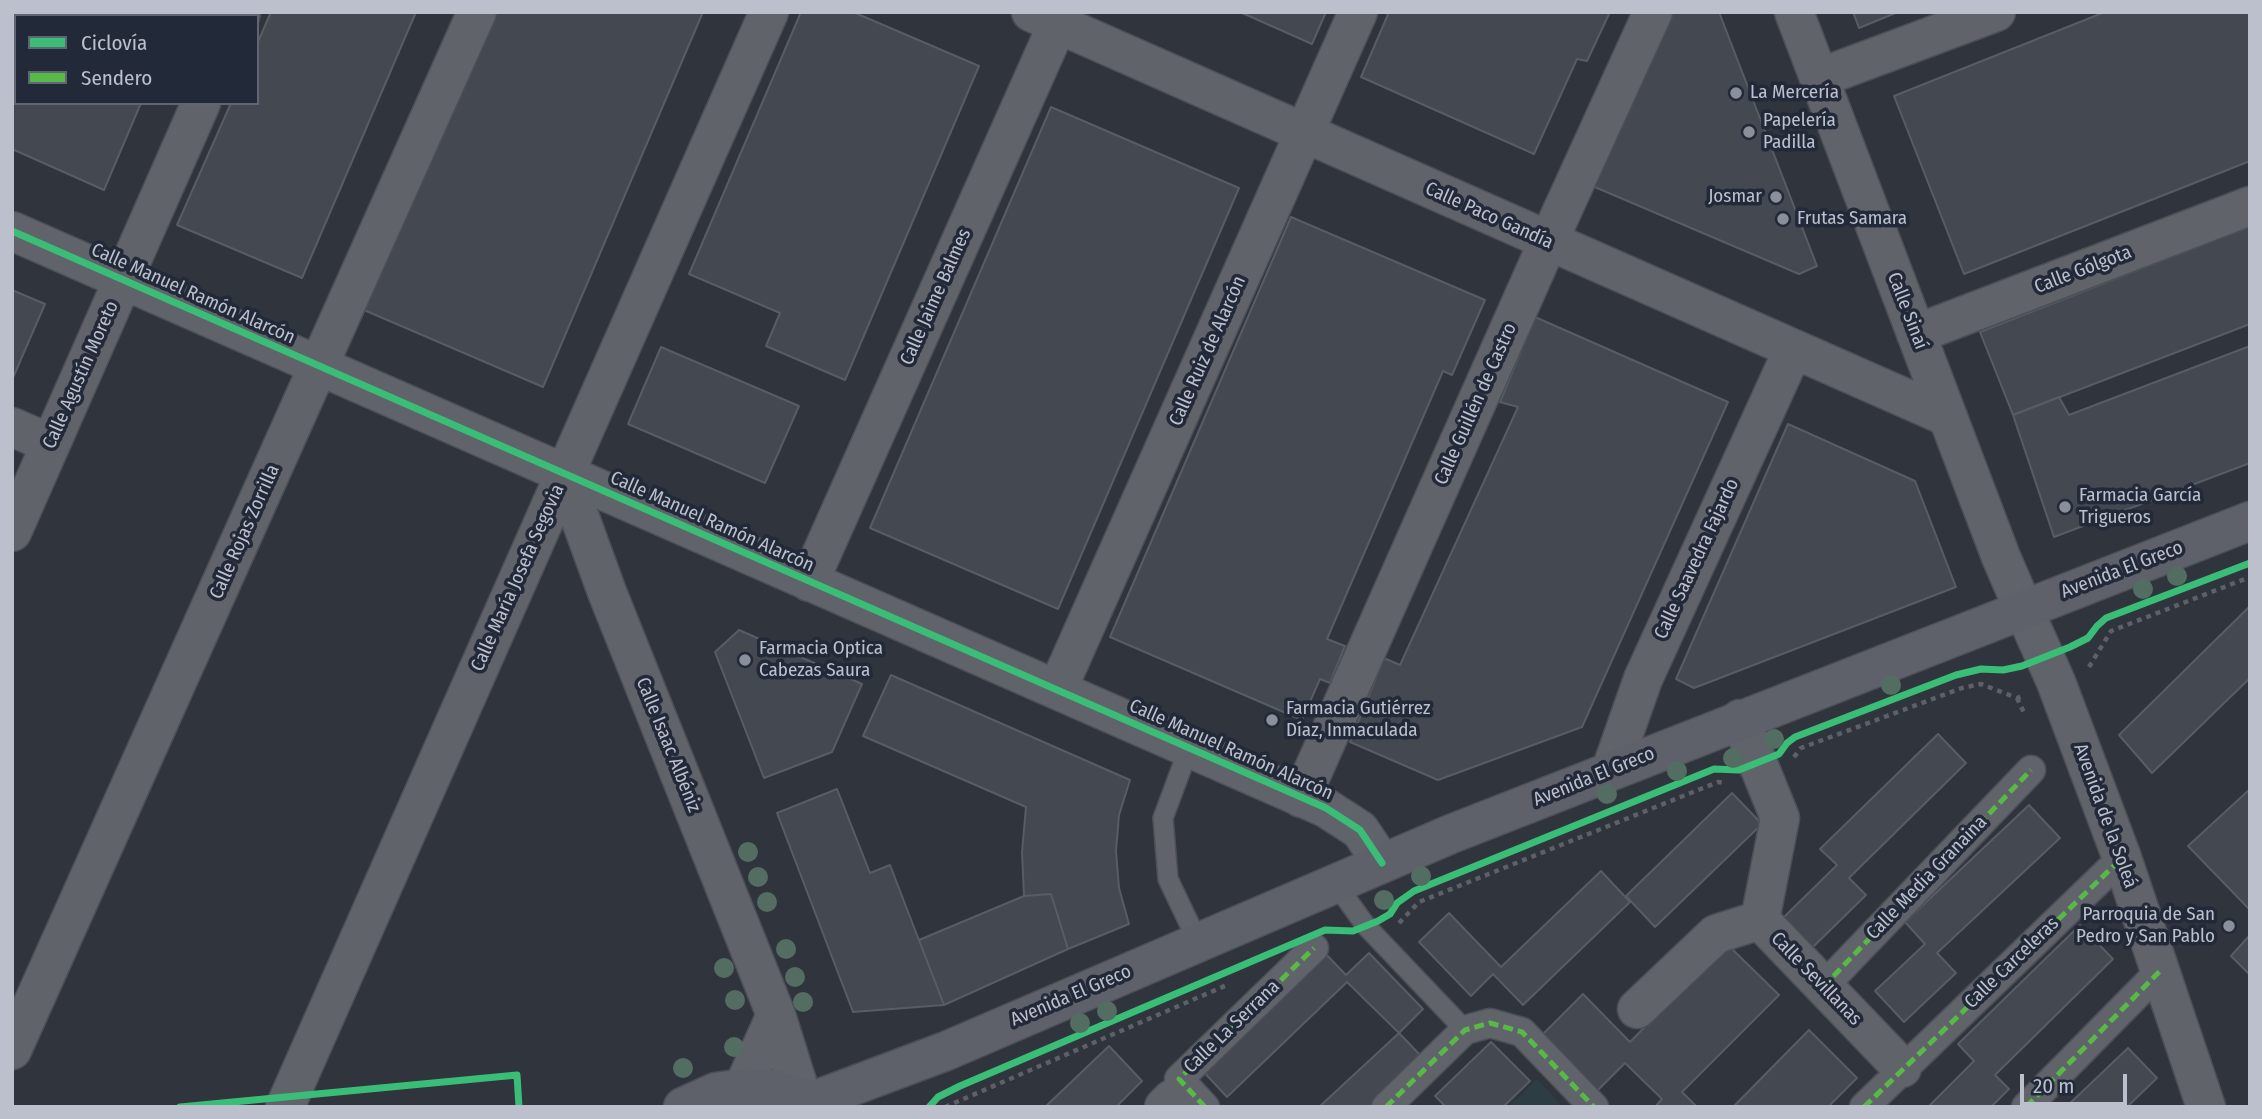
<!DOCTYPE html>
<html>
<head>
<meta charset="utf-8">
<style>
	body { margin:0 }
	#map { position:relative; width:2262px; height:1119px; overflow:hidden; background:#2f343d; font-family:"Fira Sans Condensed",sans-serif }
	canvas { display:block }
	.frame { position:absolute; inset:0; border:14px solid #bbc0cc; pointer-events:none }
	.legend { position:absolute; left:14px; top:14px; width:245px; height:91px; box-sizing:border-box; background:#222938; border:2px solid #5f6573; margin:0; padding:9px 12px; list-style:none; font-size:21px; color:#bbc0cc }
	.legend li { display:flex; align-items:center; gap:14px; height:35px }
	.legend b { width:35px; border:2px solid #5f6573 }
	.scale { position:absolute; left:2020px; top:1074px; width:107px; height:32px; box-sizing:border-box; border:4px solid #bbc0cc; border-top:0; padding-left:9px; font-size:21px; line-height:24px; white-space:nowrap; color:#bbc0cc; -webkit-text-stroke:5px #222938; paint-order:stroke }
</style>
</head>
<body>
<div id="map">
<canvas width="2262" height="1119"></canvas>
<div class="frame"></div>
<ul class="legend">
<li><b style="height:9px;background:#3abd76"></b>Ciclovía</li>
<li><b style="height:9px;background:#58b947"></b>Sendero</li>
</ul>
<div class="scale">20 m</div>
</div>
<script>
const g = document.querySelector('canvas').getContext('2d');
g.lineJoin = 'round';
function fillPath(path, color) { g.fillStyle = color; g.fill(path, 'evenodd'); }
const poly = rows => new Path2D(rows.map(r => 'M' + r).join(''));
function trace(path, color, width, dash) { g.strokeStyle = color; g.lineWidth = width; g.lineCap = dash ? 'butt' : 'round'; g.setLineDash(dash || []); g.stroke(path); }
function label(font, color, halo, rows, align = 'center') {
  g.font = font + ' "Fira Sans Condensed",sans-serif'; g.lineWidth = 7; g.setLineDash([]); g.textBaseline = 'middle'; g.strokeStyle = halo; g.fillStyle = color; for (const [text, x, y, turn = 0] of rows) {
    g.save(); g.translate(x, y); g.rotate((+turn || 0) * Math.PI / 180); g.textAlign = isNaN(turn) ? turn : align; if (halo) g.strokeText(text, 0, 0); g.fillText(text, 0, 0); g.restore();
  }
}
fillPath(poly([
	[1537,1079,1563,1107,1509,1107]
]), '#2c3e43');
const building = poly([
	[18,12,180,12,179,16,16,16,16,103,141,103,104,190,12,149,12,15,18,12],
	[271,12,416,12,302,278,177,225,231,103,257,103,257,44,271,12],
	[491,12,703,12,543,387,364,310,491,12],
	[801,12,853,12,979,66,845,380,766,346,780,313,689,274,801,12],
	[1240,12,1326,12,1312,44,1240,12],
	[1389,12,1610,12,1587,61,1577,59,1534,154,1361,77,1389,12],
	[1660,12,1719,12,1817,266,1799,274,1590,185,1660,12],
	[1853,12,1898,12,1859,28,1853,12],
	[2105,12,2250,12,2250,161,1964,274,1894,96,2105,12],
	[1051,107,1239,188,1058,609,870,528,1051,107],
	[1291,217,1485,300,1452,375,1443,371,1327,639,1345,646,1330,683,1320,679,1302,720,1110,637,1291,217],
	[2250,226,2250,324,2013,415,1980,332,2250,226],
	[12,290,45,304,12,380,12,290],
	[1535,317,1728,402,1582,727,1438,780,1350,742,1384,658,1400,665,1518,407,1500,402,1535,317],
	[2250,346,2250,463,2054,537,2013,415,2059,397,2069,415,2250,346],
	[661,347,799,406,765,483,628,424,661,347],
	[1788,424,1915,481,1956,587,1694,688,1676,679,1788,424],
	[2250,606,2250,678,2152,773,2119,735,2250,606],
	[739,630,862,684,832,752,764,778,715,652,739,630],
	[891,675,1130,780,1119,815,1116,851,1119,888,1129,924,1068,949,1051,894,1024,896,1022,852,1026,807,863,736,891,675],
	[1938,734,1966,763,1849,878,1866,895,1812,948,1783,918,1837,865,1820,849,1938,734],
	[837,789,870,873,890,865,944,1005,853,1012,777,813,837,789],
	[2250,789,2250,910,2188,846,2250,789],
	[1732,793,1762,824,1655,927,1626,896,1732,793],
	[2029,805,2060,838,1937,953,1956,973,1904,1022,1875,991,1925,944,1905,922,2029,805],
	[1601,871,1630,902,1523,1005,1493,974,1471,996,1419,942,1449,913,1501,967,1601,871],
	[1051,894,1068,949,944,1005,919,940,1024,896,1051,894],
	[2080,925,2113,959,1995,1075,2009,1089,1991,1107,1928,1107,1974,1061,1958,1044,2080,925],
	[2250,935,2250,975,2231,956,2250,935],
	[1727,944,1779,995,1682,1092,1697,1107,1655,1107,1662,1099,1625,1063,1597,1091,1541,1036,1583,994,1630,1042,1727,944],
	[1322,950,1346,975,1369,953,1423,1009,1399,1033,1347,982,1227,1097,1199,1067,1322,950],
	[1809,1030,1857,1078,1828,1107,1733,1107,1809,1030],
	[1399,1033,1422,1057,1370,1107,1319,1107,1399,1033],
	[1491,1042,1530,1081,1503,1107,1446,1107,1435,1096,1491,1042],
	[1109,1046,1142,1081,1116,1107,1045,1107,1109,1046],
	[2128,1048,2157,1078,2127,1107,2066,1107,2128,1048]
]);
fillPath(building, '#444850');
trace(building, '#585c64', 2);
const service = poly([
	[1189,748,1163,818,1168,879,1198,942],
	[1335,883,1366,926,1465,1030]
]);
const pedestrian = poly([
	[1823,987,2031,770],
	[1205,1107,1179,1079,1314,948],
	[1386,1107,1465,1030,1490,1023,1522,1032,1594,1107],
	[1864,1107,2122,858],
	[2026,1107,2160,971]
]);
const minor = poly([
	[1031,12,1948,417],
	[1794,12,2001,557,2023,608],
	[240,16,241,12],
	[1819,78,1996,12],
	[12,231,1326,808,1360,830,1382,863],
	[1916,334,2250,206],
	[12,427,51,444],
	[564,474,607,592,776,1015,802,1098],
	[12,532,201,103],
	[809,582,1063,12],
	[1057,690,1358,12],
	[1740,719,1780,818,1760,920,1902,1068],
	[1611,770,1643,679,1793,350],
	[1301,798,1548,242,1653,12],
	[1637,1009,1716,934,1760,920],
	[12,1050,477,12],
	[743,1088,776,1015],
	[285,1107,769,12],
	[1164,1107,1172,1099]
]);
const tertiary = poly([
	[2023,608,2056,682,2122,858,2206,1107]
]);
const secondary = poly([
	[810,1102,946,1051,1451,834,2250,521],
	[683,1107,716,1092,743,1088,773,1089,802,1098,816,1107]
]);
trace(service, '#4b4f56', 22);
trace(pedestrian, '#4b4f56', 31);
trace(minor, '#4b4f56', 41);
trace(tertiary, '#4b4f56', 41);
trace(secondary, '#4b4f56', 41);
trace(poly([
	[2089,667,2111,631,2250,577],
	[2017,698,2025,715],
	[1794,757,1801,748,1962,688,1981,684,2017,698,2022,696],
	[1399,923,1419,902,1718,782,1725,783],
	[945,1107,1227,985]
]), '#5d6167', 4.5, [5, 5]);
trace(service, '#60636a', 19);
trace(pedestrian, '#60636a', 28);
trace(minor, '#60636a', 38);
trace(tertiary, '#60636a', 38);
trace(secondary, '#5e6169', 38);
trace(poly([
	[1823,987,2031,770],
	[1205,1107,1179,1079,1314,948],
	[1386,1107,1465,1030,1490,1023,1522,1032,1594,1107],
	[1864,1107,2122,858],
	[2026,1107,2160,971]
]), '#58b947', 5, [10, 5]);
trace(poly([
	[12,231,1326,808,1360,830,1382,863],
	[180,1107,517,1075,519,1107],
	[929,1107,938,1097,960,1086,1325,930,1353,931,1378,921,1390,914,1397,903,1414,891,1714,769,1739,770,1779,754,1787,743,1795,737,1956,675,1981,669,2003,670,2022,666,2070,647,2088,638,2097,626,2106,618,2250,563]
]), '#3abd76', 7);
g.fillStyle = '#546d62';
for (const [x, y] of [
	[2177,576],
	[2143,589],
	[1891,685],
	[1774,739],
	[1733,758],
	[1677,771],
	[1607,794],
	[748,852],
	[1421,876],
	[758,877],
	[1384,900],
	[767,902],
	[786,949],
	[724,968],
	[795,977],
	[735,1000],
	[803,1002],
	[1107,1011],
	[1080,1023],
	[734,1047],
	[683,1068]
]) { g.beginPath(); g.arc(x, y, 10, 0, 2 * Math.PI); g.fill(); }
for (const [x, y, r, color] of [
	[1736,93,7,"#8a8f9a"],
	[1749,132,7,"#8a8f9a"],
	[1776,197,7,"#8a8f9a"],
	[1783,219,7,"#8a8f9a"],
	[2065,507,7,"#8a8f9a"],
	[745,660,7,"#8a8f9a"],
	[1272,720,7,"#8a8f9a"],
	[2229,926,7,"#8a8f9a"]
]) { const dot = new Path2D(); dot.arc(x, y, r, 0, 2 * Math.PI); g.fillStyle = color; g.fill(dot); trace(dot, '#222938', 2.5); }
label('19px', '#bbc0cc', '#222938', [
	["La Mercería",1750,93],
	["Papelería",1763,121],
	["Padilla",1763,143],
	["Josmar",1762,197,"right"],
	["Frutas Samara",1797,219],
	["Farmacia García",2079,496],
	["Trigueros",2079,518],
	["Farmacia Optica",759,649],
	["Cabezas Saura",759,671],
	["Farmacia Gutiérrez",1286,709],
	["Díaz, Inmaculada",1286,731],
	["Parroquia de San",2215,915,"right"],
	["Pedro y San Pablo",2215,937,"right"]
], 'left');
label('19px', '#bbc0cc', '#222938', [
	["Calle Paco Gandía",1489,216,24],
	["Calle Gólgota",2083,270,-21],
	["Calle Manuel Ramón Alarcón",193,294,24],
	["Calle Jaime Balmes",936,297,-66],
	["Calle Sinaí",1907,311,69],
	["Calle Ruiz de Alarcón",1208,351,-66],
	["Calle Agustín Moreto",81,375,-66],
	["Calle Guillén de Castro",1476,404,-66],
	["Calle Manuel Ramón Alarcón",712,522,24],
	["Calle Rojas Zorrilla",245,532,-66],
	["Calle Saavedra Fajardo",1697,559,-65],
	["Avenida El Greco",2122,570,-21],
	["Calle María Josefa Segovia",518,578,-66],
	["Calle Isaac Albéniz",668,745,68],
	["Calle Manuel Ramón Alarcón",1231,750,24],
	["Avenida El Greco",1594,777,-22],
	["Avenida de la Soleá",2105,816,70],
	["Calle Media Granaina",1927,878,-46],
	["Calle Carceleras",2012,963,-44],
	["Calle Sevillanas",1816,979,46],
	["Avenida El Greco",1071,996,-23],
	["Calle La Serrana",1232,1027,-44]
]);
</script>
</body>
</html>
